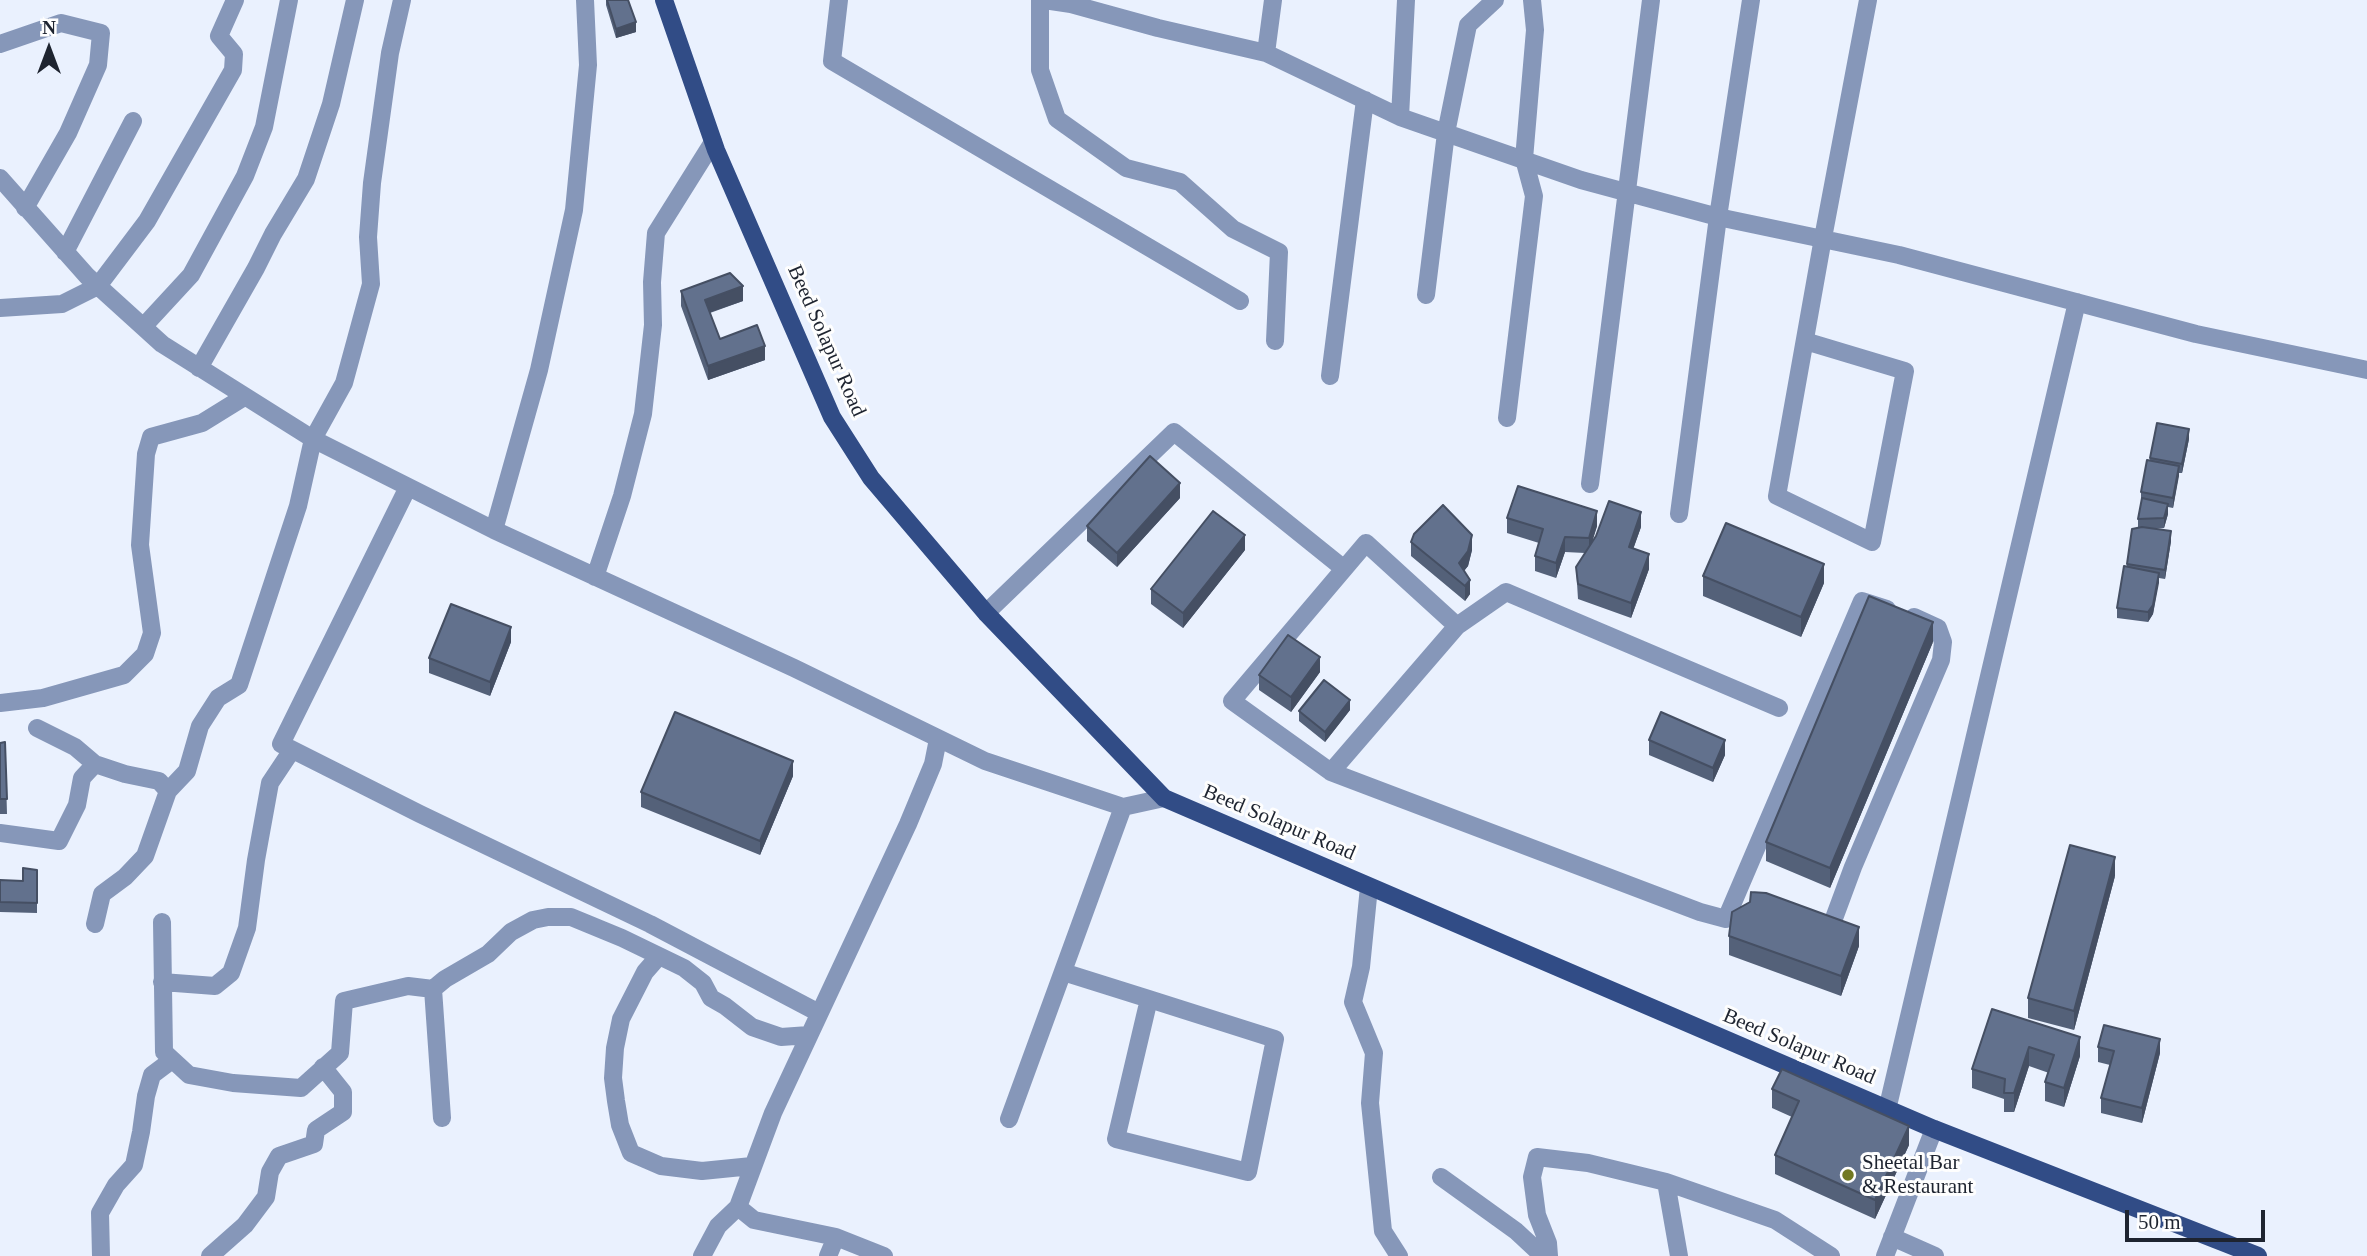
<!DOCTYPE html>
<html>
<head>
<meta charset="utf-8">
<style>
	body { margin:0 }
	#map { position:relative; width:2367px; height:1256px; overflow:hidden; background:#eaf1fe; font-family:"Times New Roman",serif }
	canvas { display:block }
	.north { position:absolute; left:14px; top:14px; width:70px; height:70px; -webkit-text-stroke:5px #fefefe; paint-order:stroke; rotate:0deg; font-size:19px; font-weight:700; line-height:28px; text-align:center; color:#1e2430 }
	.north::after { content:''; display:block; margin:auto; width:24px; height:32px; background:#1e2430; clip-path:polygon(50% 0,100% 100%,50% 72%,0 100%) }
	.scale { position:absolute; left:2125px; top:1210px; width:140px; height:32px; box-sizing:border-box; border:4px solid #1e2430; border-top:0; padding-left:9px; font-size:21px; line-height:24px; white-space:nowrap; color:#1e2430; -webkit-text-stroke:5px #fefefe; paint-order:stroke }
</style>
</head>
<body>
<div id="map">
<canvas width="2367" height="1256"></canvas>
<div class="north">N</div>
<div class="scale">50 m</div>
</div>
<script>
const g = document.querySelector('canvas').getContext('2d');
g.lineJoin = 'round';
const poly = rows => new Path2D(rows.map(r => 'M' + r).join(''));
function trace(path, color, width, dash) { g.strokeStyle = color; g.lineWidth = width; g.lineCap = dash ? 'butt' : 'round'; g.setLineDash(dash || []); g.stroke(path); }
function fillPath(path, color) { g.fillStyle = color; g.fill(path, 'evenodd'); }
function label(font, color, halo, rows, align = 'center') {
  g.font = font + ' "Times New Roman",serif'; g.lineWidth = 6; g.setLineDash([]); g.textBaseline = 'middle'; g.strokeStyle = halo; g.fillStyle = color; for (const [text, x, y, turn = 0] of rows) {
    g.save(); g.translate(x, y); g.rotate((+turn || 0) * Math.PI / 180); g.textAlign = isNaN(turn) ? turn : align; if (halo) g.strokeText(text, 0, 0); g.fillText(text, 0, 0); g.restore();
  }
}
trace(poly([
	[839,0,832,61,1240,301],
	[1040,0,1040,70,1057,119,1126,168,1180,182,1233,229,1279,252,1275,341],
	[1044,0,1071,4,1158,28,1266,53,1400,117,1581,180,1718,217,1899,255,2196,334,2367,370],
	[0,44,61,23,101,33,98,65,68,133,25,208],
	[1266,53,1273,0],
	[1400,117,1406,0],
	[0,178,87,276,162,344,313,439,494,530,794,668,985,761,1123,807,1164,798],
	[65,252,133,121],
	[1426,295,1446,133,1468,25,1495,0],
	[0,308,62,304,98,286,147,221,233,70,234,54,219,36,235,0],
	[143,327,191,275,245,176,264,127,289,0],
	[1805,341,1905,371,1872,542,1777,496,1823,238,1868,0],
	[199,368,256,268,273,234,306,179,331,104,355,0],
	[1330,376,1365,100],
	[1507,418,1534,196,1524,159,1535,30,1532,0],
	[1590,484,1651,0],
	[408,487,281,744,420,814,650,924,819,1013],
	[1679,514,1718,217,1751,0],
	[494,530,539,370,574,210,588,65,585,0],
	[1366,543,1457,626,1331,772,1232,701,1366,543],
	[595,577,622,496,643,414,653,325,652,282,656,233,713,142],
	[986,613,1174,432,1343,568],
	[1457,626,1506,592,1779,708],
	[0,703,43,698,124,675,145,654,152,633,140,545,146,454,151,437,202,423,244,397],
	[37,728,75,747,95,764,125,774,159,781,168,791],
	[1331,772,1700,912,1726,919,1862,601,1887,609],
	[0,833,59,841,77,805,82,778,95,764],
	[1369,887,1361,967,1353,1002,1374,1053,1370,1103,1383,1231,1399,1256],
	[1833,921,1853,867,1941,660,1943,642,1938,628,1914,617],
	[162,922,164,1052,189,1075,233,1083,301,1088,340,1053,344,1001,408,986,433,989],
	[95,924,102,894,125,877,145,856,168,791,187,771,200,726,218,698,239,685,298,506,313,439,344,383,371,284,368,237,372,183,390,53,402,0],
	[659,956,645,972,621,1019,615,1048,613,1078,616,1101,620,1125,631,1153,661,1166,702,1171,752,1166],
	[1063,972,1149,999,1275,1039,1248,1172,1116,1139,1149,999],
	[162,982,215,986,231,973,247,928,256,860,270,783,292,750],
	[1887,1110,2077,302],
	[442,1118,433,989,445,979,488,954,511,932,533,920,548,917,571,917,622,938,684,968,703,983,711,998,725,1006,752,1027,781,1037,809,1035],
	[1009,1119,1123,807],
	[1441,1177,1516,1231,1543,1256],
	[1666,1182,1679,1256],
	[738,1207,754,1220,836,1237,884,1256],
	[1892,1237,1935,1256],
	[101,1256,100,1213,116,1185,134,1165,141,1132,146,1096,152,1075,172,1060],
	[210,1256,245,1225,266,1197,270,1172,279,1156,314,1144,316,1130,343,1112,343,1092,323,1067],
	[702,1256,718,1226,738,1207,773,1113,908,824,933,764,938,739],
	[828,1256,836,1237],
	[1549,1256,1548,1243,1537,1215,1532,1177,1537,1157,1588,1163,1666,1182,1775,1220,1831,1256],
	[1885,1256,1934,1129]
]), '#8697b9', 18);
trace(poly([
	[664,0,716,150,832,417,871,478,986,613,1164,798,1934,1129,2258,1256]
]), '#314c86', 18);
fillPath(poly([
	[606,0,628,0,636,32,616,38,606,5],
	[681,291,743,301,710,313,720,339,765,360,708,380,681,306],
	[2189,439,2182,473,2179,473,2173,508,2168,507,2168,514,2164,528,2154,529,2171,541,2165,579,2159,578,2153,614,2148,622,2117,618,2117,608,2127,564,2138,528,2138,519,2141,502,2141,492,2150,458],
	[1180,498,1117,567,1087,541,1087,526],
	[1507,518,1597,526,1592,541,1641,527,1633,549,1649,569,1631,618,1578,599,1576,567,1585,553,1565,552,1556,578,1535,571,1535,556,1539,543,1507,533],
	[1411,542,1472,550,1468,566,1464,571,1470,594,1465,601,1411,556],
	[1245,550,1183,628,1151,604,1151,589],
	[1703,576,1824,583,1801,637,1703,596],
	[511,642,490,696,429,673,429,658],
	[1933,642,1830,888,1766,861,1766,842],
	[1320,672,1291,712,1259,690,1259,675],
	[1350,710,1325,742,1299,721,1299,711],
	[1649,740,1725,755,1713,782,1649,755],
	[5,742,7,814,0,814,0,743],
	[793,776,760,855,641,807,641,792],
	[37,870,37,913,0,912,0,880,23,881],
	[2115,876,2074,1030,2028,1018,2028,998],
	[1729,936,1859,946,1841,996,1729,955],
	[1992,1009,2080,1056,2064,1107,2045,1101,2045,1082,2049,1073,2029,1066,2014,1112,2004,1112,2004,1099,1972,1088,1972,1069],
	[2098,1047,2160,1053,2142,1123,2101,1113,2101,1098,2110,1065,2098,1062],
	[1772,1089,1909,1145,1875,1219,1775,1174,1775,1155,1792,1117,1772,1108]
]), '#546179');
fillPath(poly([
	[636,22,636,32,616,38,616,29],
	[743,286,743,301,705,314,705,300],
	[765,346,765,360,708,380,708,366],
	[2189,429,2189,439,2182,473,2182,464],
	[2179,466,2179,476,2173,508,2173,498],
	[1180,483,1180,498,1117,567,1117,553],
	[2168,504,2168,514,2164,528,2164,518],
	[1597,511,1597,526,1589,553,1589,538],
	[1641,512,1641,527,1629,561,1629,547],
	[2171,531,2171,541,2165,579,2165,570],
	[1245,535,1245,550,1183,628,1183,613],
	[1472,535,1472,550,1468,566,1459,577,1459,563],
	[1565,537,1565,552,1556,578,1556,563],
	[1649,554,1649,569,1631,618,1631,603],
	[1824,564,1824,583,1801,637,1801,617],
	[2159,573,2159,583,2153,614,2148,622,2148,612],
	[1470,580,1470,594,1465,601,1465,586],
	[1933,622,1933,642,1830,888,1830,868],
	[511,627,511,642,490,696,490,682],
	[1320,657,1320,672,1291,712,1291,697],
	[1350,700,1350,710,1325,742,1325,732],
	[1725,740,1725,755,1713,782,1713,768],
	[793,761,793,776,760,855,760,841],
	[2115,857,2115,876,2074,1030,2074,1011],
	[1859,927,1859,946,1841,996,1841,976],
	[2080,1037,2080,1056,2064,1107,2064,1088],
	[2160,1039,2160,1053,2142,1123,2142,1108],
	[2029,1047,2029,1066,2014,1112,2014,1093],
	[1909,1126,1909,1145,1875,1219,1875,1200]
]), '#454f63');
const building = poly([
	[607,0,628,0,636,22,616,29,607,0],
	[730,273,743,286,705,300,720,339,757,325,765,346,708,366,681,291,730,273],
	[2157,423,2189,429,2182,464,2150,458,2157,423],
	[1150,456,1180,483,1117,553,1087,526,1150,456],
	[2147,460,2179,466,2173,498,2141,492,2147,460],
	[1518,486,1597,511,1589,538,1565,537,1556,563,1535,556,1543,529,1507,518,1518,486],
	[2142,498,2168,504,2164,518,2138,519,2142,498],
	[1609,501,1641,512,1629,547,1649,554,1631,603,1578,584,1576,567,1596,536,1609,501],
	[1443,505,1472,535,1468,551,1459,563,1470,580,1465,586,1411,542,1414,534,1443,505],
	[1213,511,1245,535,1183,613,1151,589,1213,511],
	[1726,523,1824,564,1801,617,1703,576,1726,523],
	[2142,527,2171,531,2165,570,2127,564,2132,529,2142,527],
	[2124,566,2159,573,2153,605,2148,612,2117,608,2124,566],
	[1869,596,1933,622,1830,868,1766,842,1869,596],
	[451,604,511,627,490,682,429,658,451,604],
	[1288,635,1320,657,1291,697,1259,675,1288,635],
	[1324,680,1350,700,1325,732,1299,711,1324,680],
	[675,712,793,761,760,841,641,792,675,712],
	[1661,712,1725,740,1713,768,1649,740,1661,712],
	[5,742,7,799,0,799,0,743,5,742],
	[2070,845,2115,857,2074,1011,2028,998,2070,845],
	[23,868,37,870,37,903,0,902,0,880,23,881,23,868],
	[1751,892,1766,893,1859,927,1841,976,1729,936,1732,912,1750,902,1751,892],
	[1992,1009,2080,1037,2064,1088,2045,1082,2054,1055,2029,1047,2014,1093,2004,1093,2005,1079,1972,1069,1992,1009],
	[2104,1025,2160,1039,2142,1108,2101,1098,2114,1051,2098,1047,2104,1025],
	[1782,1069,1909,1126,1875,1200,1775,1155,1799,1101,1772,1089,1782,1069]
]);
fillPath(building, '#62718d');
trace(building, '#454f63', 2);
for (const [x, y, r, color] of [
	[1848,1175,7,"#717821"]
]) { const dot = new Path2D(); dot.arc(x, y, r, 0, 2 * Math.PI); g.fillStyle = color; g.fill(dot); trace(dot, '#fefefe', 2.5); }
label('21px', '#1e2430', '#fefefe', [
	["Beed Solapur Road",826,341,66],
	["Beed Solapur Road",1279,823,23],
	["Beed Solapur Road",1799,1047,23]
]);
label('21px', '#1e2430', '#fefefe', [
	["Sheetal Bar",1862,1163],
	["& Restaurant",1862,1187]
], 'left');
</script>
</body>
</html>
